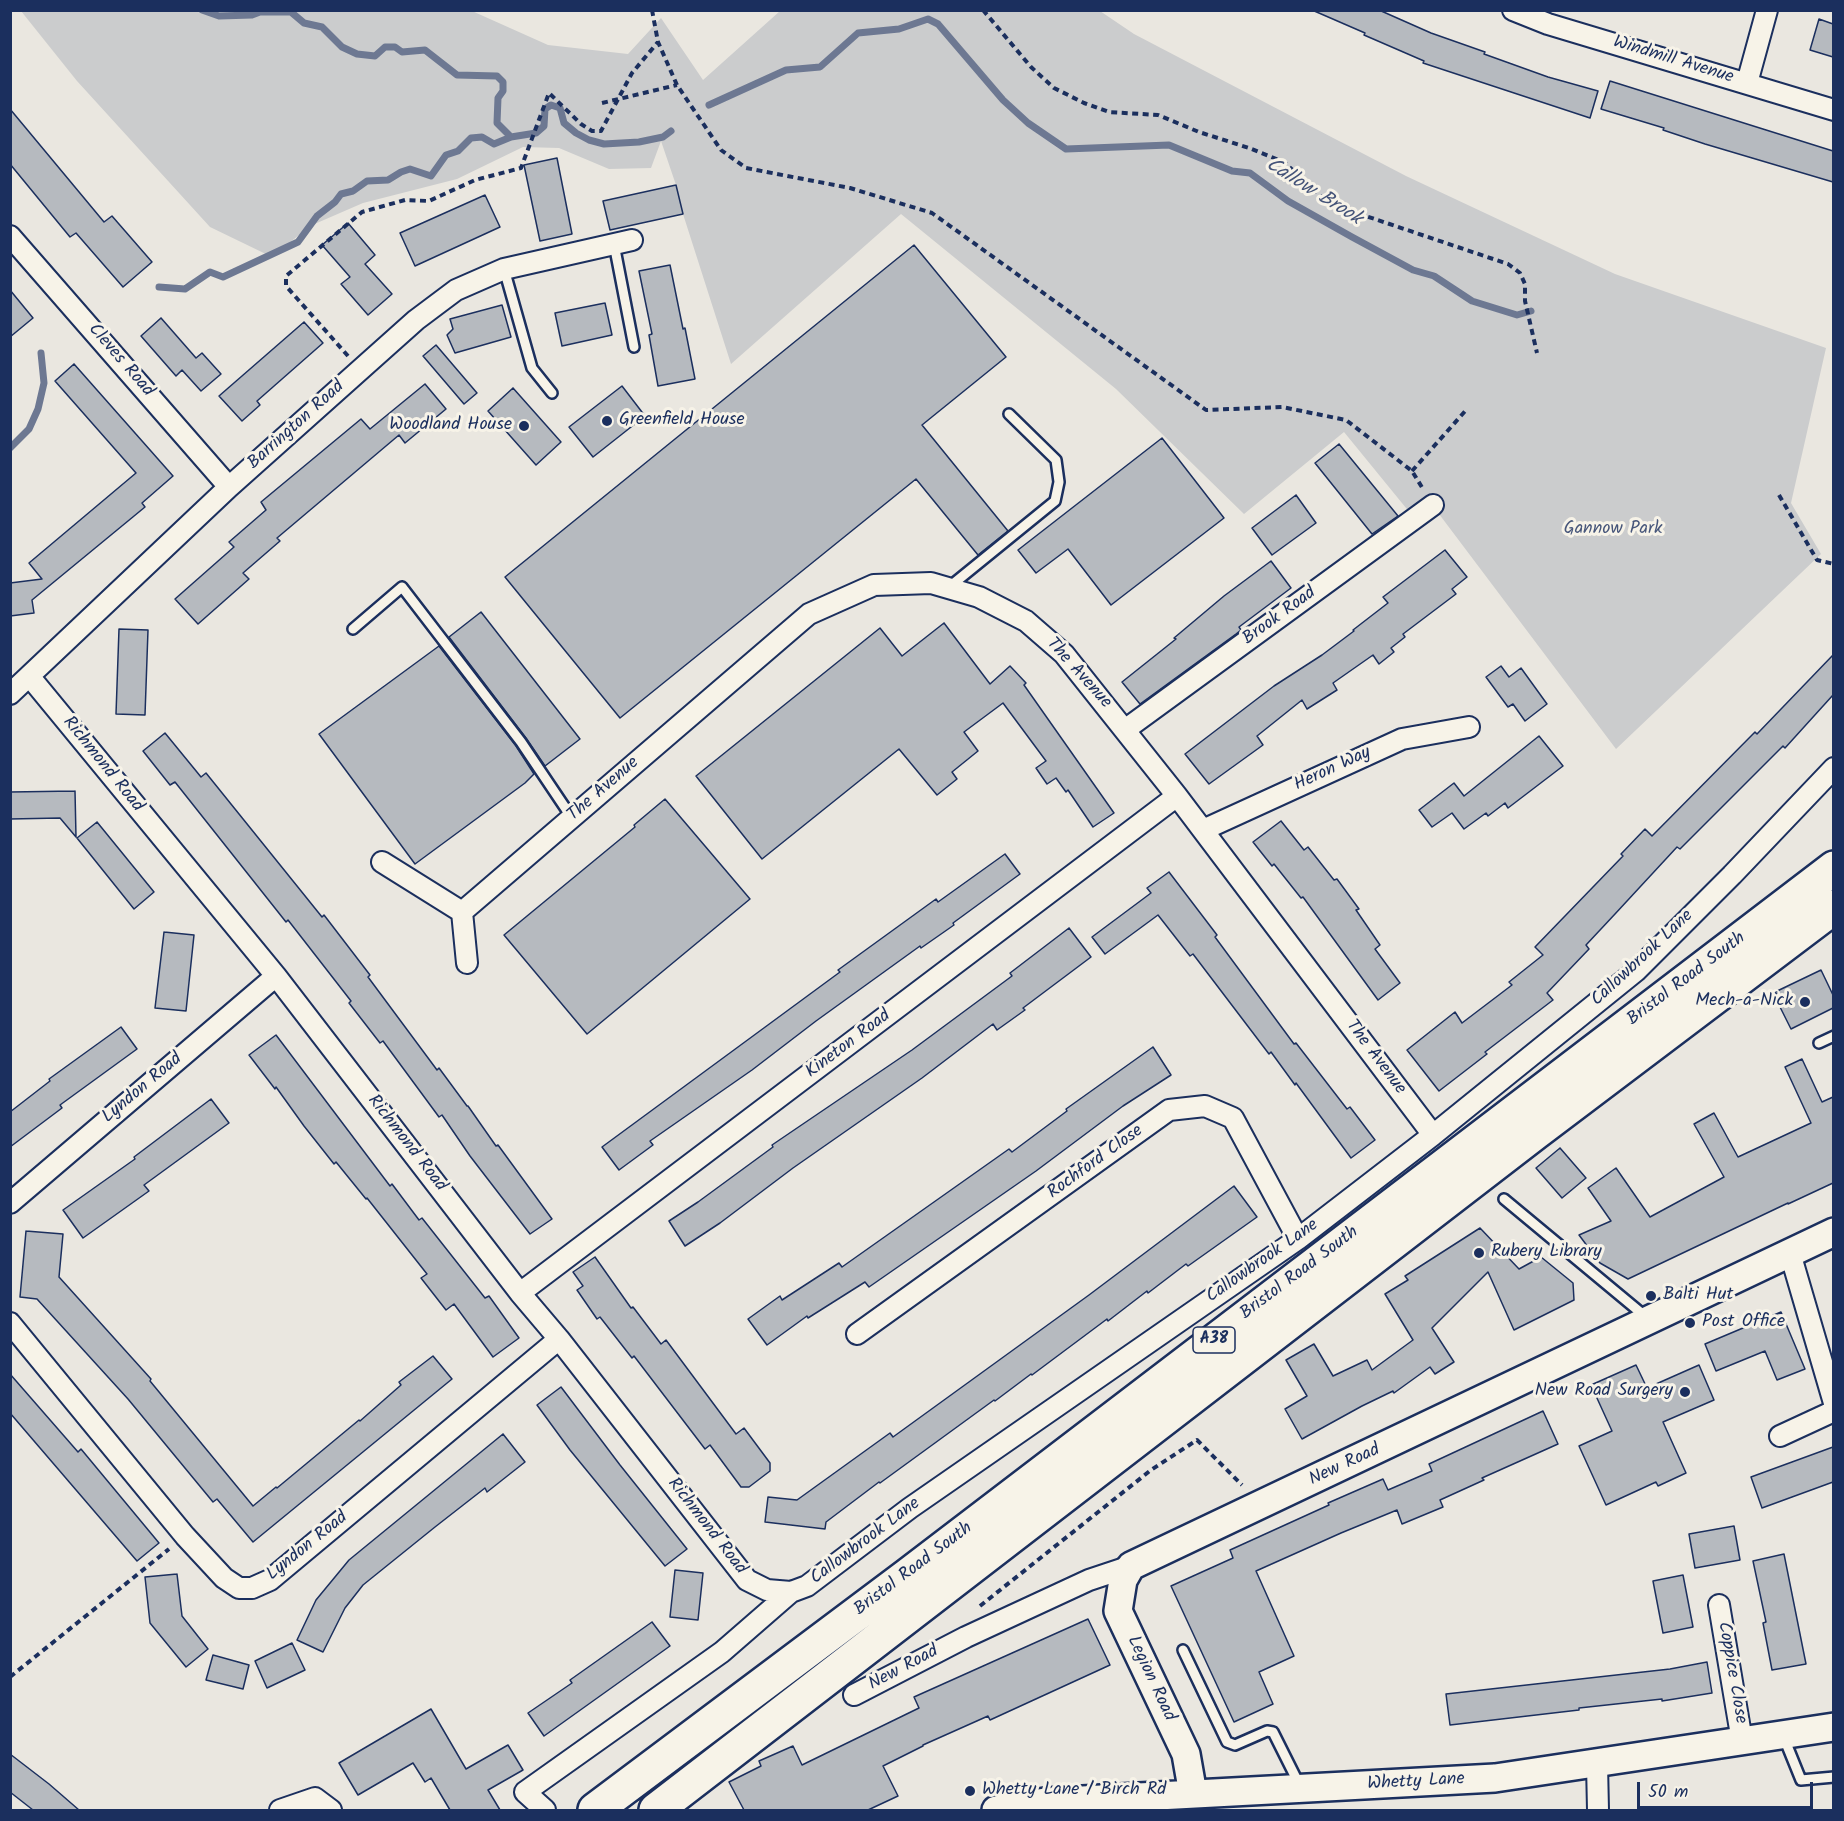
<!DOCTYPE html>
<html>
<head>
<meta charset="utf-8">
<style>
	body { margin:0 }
	#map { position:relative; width:1844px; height:1821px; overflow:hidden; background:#eae7e0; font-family:Kalam,sans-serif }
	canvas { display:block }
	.frame { position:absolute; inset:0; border:12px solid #1b2f5e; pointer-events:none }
	.scale { position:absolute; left:1637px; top:1782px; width:176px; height:27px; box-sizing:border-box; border:3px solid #1b2f5e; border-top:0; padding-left:8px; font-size:18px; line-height:21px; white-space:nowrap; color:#1b2f5e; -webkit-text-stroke:4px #f7f3e8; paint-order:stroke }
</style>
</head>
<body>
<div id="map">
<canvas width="1844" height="1821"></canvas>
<div class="frame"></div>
<div class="scale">50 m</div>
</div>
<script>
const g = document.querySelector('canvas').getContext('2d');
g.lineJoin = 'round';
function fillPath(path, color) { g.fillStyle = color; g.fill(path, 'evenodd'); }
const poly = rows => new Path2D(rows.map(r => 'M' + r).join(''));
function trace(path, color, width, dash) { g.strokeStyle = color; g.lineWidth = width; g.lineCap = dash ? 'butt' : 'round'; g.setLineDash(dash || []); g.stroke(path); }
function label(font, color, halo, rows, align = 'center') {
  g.font = font + ' Kalam,sans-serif'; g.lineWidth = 6; g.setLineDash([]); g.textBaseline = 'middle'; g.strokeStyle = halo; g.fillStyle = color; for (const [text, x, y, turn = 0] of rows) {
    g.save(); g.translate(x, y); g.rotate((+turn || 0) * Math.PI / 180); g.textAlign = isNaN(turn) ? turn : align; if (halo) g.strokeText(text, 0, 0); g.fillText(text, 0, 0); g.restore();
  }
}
fillPath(poly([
	[21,11,472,11,548,45,628,54,661,18,703,80,780,11,1100,11,1134,34,1406,176,1615,274,1826,348,1791,503,1821,554,1616,749,1433,506,1415,519,1344,432,1244,514,1116,389,901,214,731,364,683,214,676,185,661,141,651,168,609,169,559,148,523,147,457,179,363,203,310,226,272,257,210,227,77,81]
]), '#cbcccd');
trace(poly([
	[202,10,219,16,252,15,260,12,291,12,304,23,322,27,342,47,357,54,375,56,385,47,395,47,402,52,425,50,457,75,497,76,503,82,503,91,498,98,497,123,511,137],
	[709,105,786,70,820,67,858,33,899,29,928,19,938,24,1003,100,1028,123,1066,149,1169,145,1232,171,1250,173,1288,201,1352,237,1413,270,1434,276,1472,301,1517,315,1531,311],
	[159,287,185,289,210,272,223,277,298,242,317,216,335,202,341,194,353,191,367,181,388,180,401,172,410,169,431,176,446,155,458,151,471,138,482,137,494,144,511,137,536,133,544,126,545,109,551,105,560,108,564,123,576,133,589,140,604,144,639,142,663,137,671,131],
	[10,448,29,429,38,409,44,383,41,353]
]), '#6d7892', 7);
const building = poly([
	[1312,10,1379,10,1431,33,1485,52,1484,54,1548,77,1598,91,1590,118,1423,63,1424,61,1364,35,1365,33,1312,10],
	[1819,19,1833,24,1833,57,1810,50,1819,19],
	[1610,81,1833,151,1833,182,1705,144,1663,130,1664,128,1601,109,1610,81],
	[10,109,104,222,112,216,152,262,123,287,76,233,70,237,10,164,10,109],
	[557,158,572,234,540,241,524,165,557,158],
	[676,185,683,214,610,230,603,201,676,185],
	[485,195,500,227,415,266,400,233,485,195],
	[348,223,375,255,365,264,392,294,368,315,341,284,350,277,322,245,348,223],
	[914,245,1006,357,922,425,1008,531,978,555,916,479,620,718,505,577,914,245],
	[670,265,683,329,685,328,695,379,658,386,649,335,652,334,639,271,670,265],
	[10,290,33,318,10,337,10,290],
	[605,303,612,335,562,346,555,313,605,303],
	[502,305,511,337,455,353,447,335,453,329,450,319,502,305],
	[161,318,196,358,202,353,221,374,201,391,182,370,176,376,141,336,161,318],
	[304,322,323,343,257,401,260,405,242,421,219,396,304,322],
	[436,345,477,393,464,404,423,356,436,345],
	[74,364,173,476,142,503,145,507,32,600,34,613,10,616,10,583,42,579,29,563,136,473,55,381,74,364],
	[425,384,446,409,405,443,399,435,277,538,280,541,243,573,249,579,198,624,175,599,234,547,229,542,266,510,261,502,361,419,370,429,425,384],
	[622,386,645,416,593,457,569,427,622,386],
	[513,388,561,442,536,465,488,411,513,388],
	[1162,438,1224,518,1111,605,1068,549,1036,573,1018,550,1162,438],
	[1339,444,1398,516,1372,534,1315,463,1339,444],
	[1296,495,1316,523,1272,555,1252,528,1296,495],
	[1445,550,1467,577,1452,589,1456,594,1403,634,1405,637,1391,648,1394,652,1379,664,1373,655,1333,683,1337,690,1307,709,1302,700,1257,736,1263,745,1209,784,1185,754,1274,686,1322,655,1354,631,1353,630,1388,603,1383,597,1445,550],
	[1271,561,1291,588,1239,627,1241,630,1236,634,1140,704,1122,682,1176,639,1174,638,1224,596,1271,561],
	[481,612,580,739,545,766,526,738,449,637,481,612],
	[944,623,990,684,1010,666,1026,683,1024,685,1114,813,1093,827,1068,790,1066,792,1056,778,1047,784,1036,768,1046,761,1003,703,964,732,978,751,952,772,957,779,937,795,899,749,762,859,696,776,880,628,902,656,944,623],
	[119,629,148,630,145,715,116,714,119,629],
	[439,646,516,746,534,774,525,783,415,864,319,734,439,646],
	[1833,655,1833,695,1785,748,1783,746,1680,849,1677,847,1615,914,1586,945,1589,949,1547,993,1553,1000,1485,1052,1487,1054,1439,1091,1407,1050,1455,1012,1462,1023,1512,985,1509,982,1543,955,1535,947,1623,856,1621,854,1645,829,1652,836,1755,732,1757,734,1833,655],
	[1501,666,1509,677,1521,668,1547,704,1525,721,1513,704,1508,707,1486,677,1501,666],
	[165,733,201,777,206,773,322,917,324,915,370,975,368,977,437,1070,439,1068,467,1106,468,1106,496,1146,498,1145,552,1219,530,1234,470,1156,442,1115,439,1117,383,1041,380,1043,349,1003,351,1001,288,920,286,922,175,782,170,785,143,751,165,733],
	[1539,736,1563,766,1508,808,1505,803,1488,816,1486,813,1464,829,1452,813,1432,827,1419,810,1454,783,1464,796,1539,736],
	[75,791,76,837,60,818,10,819,10,792,75,791],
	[665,799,750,899,587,1034,504,935,635,827,634,825,665,799],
	[1281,821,1304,850,1308,847,1334,880,1337,879,1359,909,1356,910,1380,945,1375,949,1400,983,1378,1000,1303,897,1301,898,1274,864,1272,866,1253,842,1281,821],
	[97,822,154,892,134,909,77,838,97,822],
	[1005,854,1020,874,953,923,954,925,921,948,920,946,816,1021,752,1070,650,1141,653,1145,619,1170,602,1147,840,972,838,970,936,899,938,902,1005,854],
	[1169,872,1217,935,1215,937,1294,1044,1296,1043,1347,1109,1350,1107,1375,1140,1351,1158,1296,1083,1295,1085,1271,1052,1269,1054,1193,954,1190,956,1158,915,1105,954,1092,937,1151,893,1147,888,1169,872],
	[1069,928,1091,957,1023,1008,1025,1010,997,1030,993,1024,922,1078,793,1168,720,1223,685,1246,669,1221,698,1202,773,1147,772,1145,912,1050,1012,976,1010,973,1069,928],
	[164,932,194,935,186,1011,155,1008,164,932],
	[1821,970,1833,995,1833,1008,1791,1029,1773,993,1821,970],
	[121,1027,137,1049,60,1105,62,1108,10,1147,10,1112,50,1081,49,1079,121,1027],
	[276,1035,390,1186,392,1184,419,1220,422,1218,485,1298,489,1296,519,1338,493,1357,454,1304,446,1310,421,1278,427,1274,367,1198,366,1199,336,1162,334,1164,304,1126,276,1087,275,1089,249,1055,276,1035],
	[1153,1047,1171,1075,1123,1106,1036,1171,869,1287,865,1282,808,1318,807,1316,767,1345,748,1319,780,1296,782,1300,839,1263,842,1267,1009,1149,1012,1152,1067,1111,1066,1109,1153,1047],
	[1802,1059,1822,1102,1833,1097,1833,1183,1788,1204,1788,1203,1628,1279,1600,1263,1579,1235,1611,1221,1588,1188,1616,1168,1650,1217,1724,1177,1694,1124,1714,1113,1738,1157,1811,1123,1785,1067,1802,1059],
	[211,1099,229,1123,144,1185,149,1191,83,1238,63,1210,135,1159,134,1157,211,1099],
	[1560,1148,1586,1178,1562,1198,1536,1168,1560,1148],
	[1234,1186,1257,1217,1188,1266,1186,1264,1148,1293,1147,1291,1108,1321,1107,1319,1032,1375,1031,1374,995,1401,994,1400,880,1483,879,1482,826,1522,825,1529,765,1522,768,1497,797,1500,890,1433,893,1437,1089,1295,1234,1186],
	[1480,1228,1519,1269,1541,1257,1573,1283,1574,1300,1514,1330,1488,1272,1432,1328,1454,1362,1435,1374,1430,1367,1394,1393,1393,1391,1362,1406,1302,1439,1285,1409,1307,1396,1286,1360,1314,1344,1333,1376,1367,1360,1372,1370,1413,1340,1385,1294,1408,1280,1405,1276,1480,1228],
	[26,1231,63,1234,59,1277,151,1379,150,1381,253,1506,276,1487,277,1488,359,1420,360,1421,401,1385,399,1382,433,1356,452,1379,253,1542,217,1499,213,1502,128,1399,37,1299,20,1297,26,1231],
	[595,1257,631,1308,633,1307,661,1344,666,1340,736,1434,744,1428,770,1463,770,1471,749,1487,741,1487,710,1445,705,1449,634,1356,632,1358,600,1317,597,1319,577,1290,583,1286,573,1272,595,1257],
	[1781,1312,1805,1369,1777,1380,1765,1351,1716,1371,1705,1344,1781,1312],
	[1636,1365,1647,1388,1699,1365,1714,1400,1663,1422,1686,1473,1658,1486,1656,1482,1606,1505,1579,1446,1612,1431,1591,1385,1636,1365],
	[10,1374,78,1452,81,1449,159,1543,137,1561,10,1413,10,1374],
	[561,1387,620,1465,687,1549,665,1566,570,1450,537,1405,561,1387],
	[1543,1411,1558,1444,1482,1478,1484,1480,1440,1500,1443,1507,1402,1524,1397,1510,1341,1533,1256,1571,1294,1656,1259,1672,1273,1704,1234,1722,1171,1586,1233,1558,1230,1550,1329,1505,1328,1503,1383,1479,1388,1490,1432,1471,1429,1464,1543,1411],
	[503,1434,525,1462,487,1492,485,1488,435,1527,363,1585,345,1608,323,1652,297,1640,316,1600,349,1560,503,1434],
	[1833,1447,1833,1482,1762,1508,1751,1477,1833,1447],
	[1734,1526,1740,1560,1695,1568,1689,1534,1734,1526],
	[1784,1554,1806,1664,1772,1670,1763,1623,1766,1622,1753,1561,1784,1554],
	[675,1570,703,1573,698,1620,670,1617,675,1570],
	[177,1574,182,1616,208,1649,186,1667,150,1623,145,1577,177,1574],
	[1683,1575,1693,1627,1663,1633,1653,1581,1683,1575],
	[1088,1619,1110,1665,990,1720,988,1716,923,1745,923,1746,883,1766,898,1796,868,1810,744,1810,729,1782,761,1766,759,1761,793,1746,802,1765,919,1708,914,1697,1088,1619],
	[652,1622,670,1646,544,1736,528,1713,572,1683,570,1680,652,1622],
	[292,1643,305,1670,267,1688,255,1661,292,1643],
	[213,1655,249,1665,243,1689,206,1680,213,1655],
	[1707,1662,1712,1693,1662,1701,1662,1699,1579,1708,1579,1710,1450,1725,1446,1694,1670,1669,1707,1662],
	[431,1709,466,1769,508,1745,523,1770,488,1790,500,1810,450,1810,431,1778,425,1782,413,1763,358,1795,339,1763,431,1709],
	[10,1754,49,1784,79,1810,33,1810,10,1792,10,1754]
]);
fillPath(building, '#b6babf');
trace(building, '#1b2f5e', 1.5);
const lane = poly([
	[614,244,634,347],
	[504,269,532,368,552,393],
	[948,588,1055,501,1059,482,1056,460,1009,414],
	[353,629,402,587,521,742,572,818],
	[1819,1043,1834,1036],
	[1504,1199,1646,1317],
	[1183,1650,1227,1742,1235,1745,1267,1731,1273,1732,1300,1786],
	[1784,1738,1801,1780,1834,1777]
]);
const street = poly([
	[1513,10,1548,24,1834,110],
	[1747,83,1767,10],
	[10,236,229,487],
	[30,677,276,976,520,1293,559,1339,747,1580,767,1590,791,1592],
	[10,694,229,487,416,320,456,290,504,269,632,240],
	[1126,729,1433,505],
	[1203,830,1402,739,1469,727],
	[382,862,462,912,467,963],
	[462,912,809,614,874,585,931,583,979,597,1026,621,1064,654,1177,796,1433,1135],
	[10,1203,276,976],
	[1790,1253,1834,1403],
	[520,1293,1177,796],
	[10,1323,185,1536,224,1578,239,1588,252,1588,270,1580,559,1339],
	[857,1334,1169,1110,1205,1106,1233,1118,1298,1239],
	[1780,1436,1834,1411],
	[1719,1605,1742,1741],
	[854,1695,966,1637,1089,1580,1131,1566],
	[1597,1764,1598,1810],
	[280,1810,315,1798,331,1810],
	[545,1810,525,1792,722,1652,791,1592,807,1586,910,1508,1298,1239,1433,1135,1636,971,1732,875,1834,768]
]);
const secondary = poly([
	[1193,1794,1186,1754,1118,1611,1123,1580,1131,1566,1834,1232],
	[996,1810,1045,1802,1495,1778,1834,1727]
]);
const highway = poly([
	[595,1810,907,1576,1834,868],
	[656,1810,1535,1133,1834,907]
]);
trace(lane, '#1b2f5e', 14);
trace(street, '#1b2f5e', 24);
trace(secondary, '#1b2f5e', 32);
trace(highway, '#1b2f5e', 38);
trace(poly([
	[652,10,658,42,677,85,721,150,746,168,850,188,932,213,1206,410,1282,407,1346,420,1412,471,1423,489],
	[983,10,1031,67,1054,88,1084,103,1109,112,1158,115,1199,132,1249,148,1284,162,1323,198,1345,209,1508,264,1520,273,1525,284,1525,301,1537,353],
	[602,103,677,85],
	[348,356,286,286,286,276,362,212,405,200,429,201,475,180,521,168,549,93,581,124,592,131,601,131,632,73,658,42],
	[1412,471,1467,409],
	[1779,495,1817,560,1834,564],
	[980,1606,1151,1470,1197,1440,1242,1485],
	[10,1677,169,1549]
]), '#1b2f5e', 4, [6, 4.5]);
trace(lane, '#f7f3e8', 9);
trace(street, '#f7f3e8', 20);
trace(secondary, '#f7f3e8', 27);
trace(highway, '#f7f3e8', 33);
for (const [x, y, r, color] of [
	[607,421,6,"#1b2f5e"],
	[524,426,6,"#1b2f5e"],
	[1805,1002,6,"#1b2f5e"],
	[1479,1253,6,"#1b2f5e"],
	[1651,1296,6,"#1b2f5e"],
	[1690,1323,6,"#1b2f5e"],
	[1685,1392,6,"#1b2f5e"],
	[970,1791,6,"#1b2f5e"]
]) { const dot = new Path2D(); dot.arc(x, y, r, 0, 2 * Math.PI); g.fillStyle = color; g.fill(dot); trace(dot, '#f7f3e8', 2); }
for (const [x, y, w] of [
	[1214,1340,42]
]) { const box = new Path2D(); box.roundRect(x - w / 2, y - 13, w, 26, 4.5); g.fillStyle = '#f7f3e8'; g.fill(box); trace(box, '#1b2f5e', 1.5); }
label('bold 16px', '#1b2f5e', null, [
	["A38",1214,1340]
]);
label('18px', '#1b2f5e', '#f7f3e8', [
	["Windmill Avenue",1673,61,17],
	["Cleves Road",120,361,49],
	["Barrington Road",297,426,-42],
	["Brook Road",1280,617,-36],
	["The Avenue",1078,674,48],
	["Richmond Road",102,765,51],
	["Heron Way",1333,770,-25],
	["The Avenue",604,790,-41],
	["Callowbrook Lane",1643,959,-43],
	["Bristol Road South",1687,980,-37],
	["Kineton Road",849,1045,-37],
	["The Avenue",1375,1058,53],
	["Lyndon Road",143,1089,-40],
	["Richmond Road",406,1144,52],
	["Rochford Close",1096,1163,-36],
	["Callowbrook Lane",1263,1262,-35],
	["Bristol Road South",1300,1274,-37],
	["New Road",1345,1466,-25],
	["Richmond Road",706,1527,52],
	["Callowbrook Lane",866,1542,-37],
	["Lyndon Road",308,1547,-39],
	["Bristol Road South",914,1570,-37],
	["New Road",904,1669,-28],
	["Coppice Close",1731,1673,80],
	["Legion Road",1150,1679,65],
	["Whetty Lane",1416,1783,-3]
]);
label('18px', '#1b2f5e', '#f7f3e8', [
	["Greenfield House",619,421],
	["Woodland House",512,426,"right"],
	["Mech-a-Nick",1793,1002,"right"],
	["Rubery Library",1491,1253],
	["Balti Hut",1663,1296],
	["Post Office",1702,1323],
	["New Road Surgery",1673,1392,"right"],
	["Whetty Lane / Birch Rd",982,1791]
], 'left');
label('18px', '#47567a', '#f7f3e8', [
	["Gannow Park",1613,530]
]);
label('italic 20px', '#445378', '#f7f3e8', [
	["Callow Brook",1313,193,32]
]);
</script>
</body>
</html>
